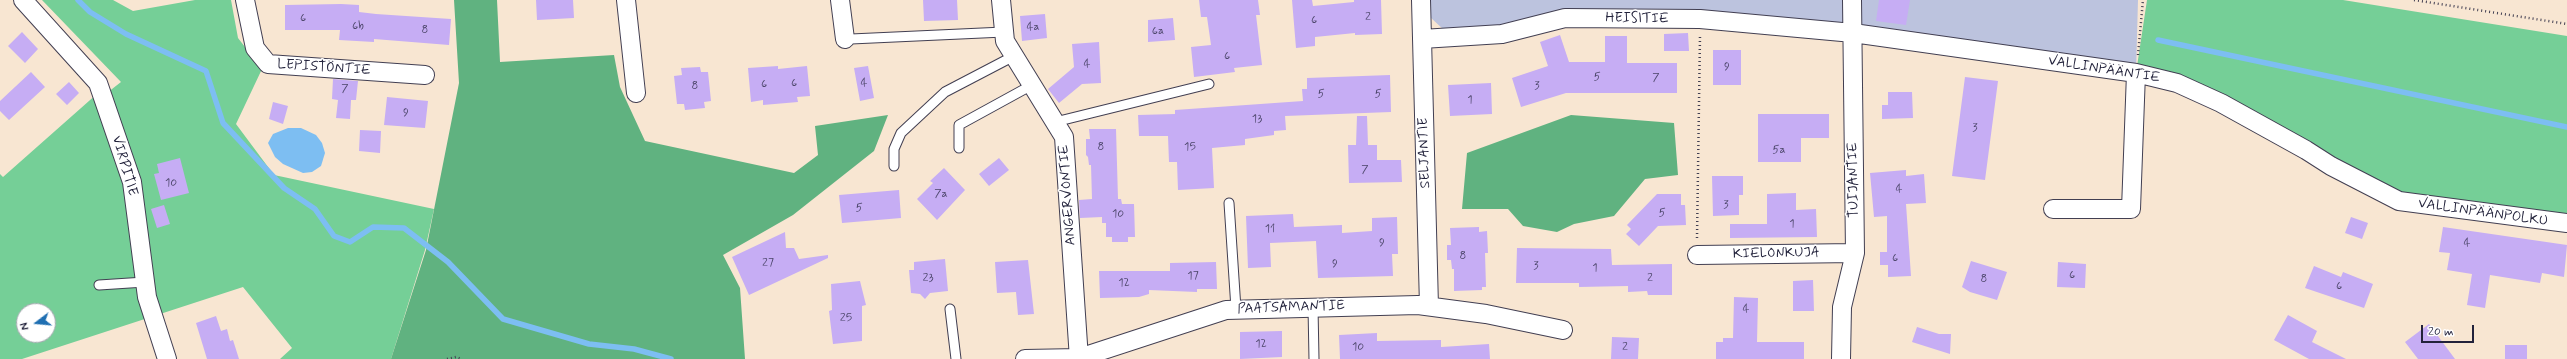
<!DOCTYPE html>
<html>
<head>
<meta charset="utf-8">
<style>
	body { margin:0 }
	#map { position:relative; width:2567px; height:359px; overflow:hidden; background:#f8e6d2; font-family:Mynerve,sans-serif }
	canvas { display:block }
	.north { position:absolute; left:16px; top:303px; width:40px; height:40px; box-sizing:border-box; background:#fff; border:1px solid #a7a7b1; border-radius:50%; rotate:254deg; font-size:11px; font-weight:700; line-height:16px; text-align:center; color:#22223b }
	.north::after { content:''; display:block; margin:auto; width:14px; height:18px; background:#1f6fb2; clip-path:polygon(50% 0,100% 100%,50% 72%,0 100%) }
	.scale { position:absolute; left:2421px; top:325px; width:53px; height:18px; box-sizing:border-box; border:2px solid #22223b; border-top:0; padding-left:5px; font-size:12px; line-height:14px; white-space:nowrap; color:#22223b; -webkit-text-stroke:3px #fff; paint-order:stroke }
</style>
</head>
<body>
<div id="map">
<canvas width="2567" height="359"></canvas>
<div class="north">N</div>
<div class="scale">20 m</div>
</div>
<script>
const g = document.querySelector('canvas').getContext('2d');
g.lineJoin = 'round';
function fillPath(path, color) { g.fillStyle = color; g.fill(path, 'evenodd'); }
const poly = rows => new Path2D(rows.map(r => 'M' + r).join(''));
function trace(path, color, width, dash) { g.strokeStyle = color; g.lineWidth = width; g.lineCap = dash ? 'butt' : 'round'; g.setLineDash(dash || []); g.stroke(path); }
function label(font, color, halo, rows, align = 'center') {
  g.font = font + ' Mynerve,sans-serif'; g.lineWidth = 3; g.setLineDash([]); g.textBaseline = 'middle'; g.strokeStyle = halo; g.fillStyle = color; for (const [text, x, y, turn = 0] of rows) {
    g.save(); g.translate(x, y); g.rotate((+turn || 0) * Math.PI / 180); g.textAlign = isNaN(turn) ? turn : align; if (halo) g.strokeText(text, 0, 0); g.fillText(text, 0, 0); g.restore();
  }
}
fillPath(poly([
	[1430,0,2138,0,2136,73,1828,26,1498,26,1444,30,1430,17]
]), '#bcc3de');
fillPath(poly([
	[42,0,113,0,133,11,195,0,231,0,238,38,262,69,236,124,274,175,434,209,425,250,391,359,280,359,292,348,243,287,22,359,0,359,0,174,3,177,98,93,103,96,121,82],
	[24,311,48,311,48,335,24,335],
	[2147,0,2343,0,2567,36,2567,223,2399,201,2306,150,2136,73]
]), '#75cf97');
fillPath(poly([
	[454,0,497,0,500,62,614,55,620,87,645,141,794,173,818,155,815,126,888,115,874,151,793,215,723,255,740,288,745,359,391,359,426,250,459,83],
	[1571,115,1674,123,1678,175,1645,179,1614,216,1574,224,1557,232,1523,226,1508,209,1462,209,1467,153]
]), '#60b280');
fillPath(poly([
	[288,128,301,128,316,135,322,143,325,153,321,166,312,172,303,173,283,164,275,157,268,143,273,134]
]), '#7dbef2');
trace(poly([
	[78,0,90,12,126,34,206,71,223,123,284,188,315,209,334,236,350,242,373,227,404,228,448,262,503,319,589,344,634,349,671,359],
	[2158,40,2567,127]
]), '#7dbef2', 5.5);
fillPath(poly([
	[536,0,573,0,574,18,537,20],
	[923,0,957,0,958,20,924,21],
	[1199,0,1258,0,1260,15,1256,15,1262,65,1234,68,1235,72,1194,77,1191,47,1211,45,1207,17,1201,17],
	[1292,0,1312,0,1313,6,1354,2,1354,0,1381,0,1382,34,1355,35,1355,33,1315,37,1315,46,1296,48],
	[1879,0,1910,0,1906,25,1876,21],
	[341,4,359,5,359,12,376,14,451,19,449,45,374,39,374,42,339,40,340,30,285,30,285,5],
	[1045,14,1047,38,1022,41,1020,16],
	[1173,18,1175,40,1148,42,1148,20],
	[22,32,38,49,25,63,8,46],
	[1688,33,1689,51,1664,51,1664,34],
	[1560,35,1569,62,1605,62,1605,36,1627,36,1627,63,1677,63,1677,93,1566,93,1521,107,1512,78,1548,66,1540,42],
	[1099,42,1101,83,1082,84,1059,103,1048,89,1074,67,1072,44],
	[1713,50,1741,50,1741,85,1713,85],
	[778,66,778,69,807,66,810,96,797,97,798,102,763,105,763,100,751,102,748,68],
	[868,66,874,98,860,101,854,68],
	[700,67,701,72,708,72,711,101,704,102,705,108,685,110,684,104,677,104,674,76,682,75,681,68],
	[31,72,45,87,9,120,0,111,0,101],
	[1390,75,1391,112,1285,116,1286,130,1274,131,1274,135,1245,139,1245,145,1212,148,1214,188,1178,190,1177,162,1169,162,1168,136,1139,136,1138,115,1175,114,1175,110,1303,101,1302,89,1307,89,1307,78],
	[1965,77,1998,81,1985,180,1952,176],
	[333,79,358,81,356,100,351,100,350,119,336,118,338,100,332,99],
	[69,82,79,93,67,105,56,94],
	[1491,83,1492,114,1450,116,1448,85],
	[1888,92,1912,92,1913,118,1882,119,1882,105,1888,105],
	[387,97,428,101,425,128,384,125],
	[273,102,288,106,283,124,269,119],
	[1758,114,1829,114,1829,138,1801,138,1801,162,1758,162],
	[1357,116,1367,116,1368,145,1377,145,1377,160,1401,160,1402,182,1349,183,1348,145,1356,145],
	[1089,129,1116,129,1118,199,1121,199,1122,204,1134,204,1135,237,1128,237,1128,242,1112,242,1112,237,1106,237,1106,223,1102,223,1102,217,1080,218,1079,200,1092,199,1091,165,1089,165,1088,157,1086,155,1086,139,1090,139],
	[360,130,381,131,380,153,359,151],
	[180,158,189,193,161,200,154,174,159,173,157,164],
	[999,158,1009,170,989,186,979,174],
	[944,168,965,190,937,220,917,199,933,183,930,181],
	[1906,170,1906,176,1924,174,1926,203,1906,204,1911,276,1888,277,1888,265,1880,265,1880,252,1887,252,1887,216,1874,217,1870,173],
	[1712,176,1743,176,1743,195,1739,195,1739,215,1713,216],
	[899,190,901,218,842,223,839,195],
	[1796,193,1796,210,1816,209,1817,237,1730,238,1730,224,1767,224,1767,194],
	[1657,194,1681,194,1681,205,1685,205,1686,225,1658,226,1639,246,1626,234,1631,229,1627,225],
	[164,205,170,224,157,228,151,209],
	[1293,214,1294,227,1342,225,1342,233,1372,231,1372,218,1397,217,1398,254,1392,254,1393,276,1318,278,1316,241,1270,243,1271,267,1248,268,1246,216],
	[2351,217,2368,223,2362,239,2345,233],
	[1479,227,1479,232,1487,231,1488,253,1485,253,1486,287,1482,287,1482,290,1454,291,1454,269,1452,269,1451,260,1447,260,1447,245,1451,245,1450,228],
	[2443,227,2567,245,2564,277,2542,273,2540,283,2490,275,2485,308,2467,305,2472,274,2447,270,2450,253,2439,252],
	[785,232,786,248,794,248,799,259,828,255,828,258,749,295,732,257],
	[1517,248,1611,249,1612,265,1672,264,1672,295,1648,295,1647,291,1628,292,1628,286,1579,287,1579,283,1516,283],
	[945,259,948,291,930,293,925,299,920,294,911,293,909,270,914,270,914,262],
	[1028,260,1034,314,1018,315,1016,292,997,293,995,262],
	[1971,261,2007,272,1997,300,1970,292,1962,287],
	[1216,262,1217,289,1197,289,1197,292,1149,290,1149,294,1139,297,1100,298,1099,271,1170,271,1170,263],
	[2058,262,2086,264,2085,288,2057,287],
	[2314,266,2341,277,2343,272,2373,284,2364,308,2305,288],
	[1813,280,1814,311,1793,311,1793,281],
	[860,281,866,305,862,306,862,341,833,344,829,311,832,310,831,284],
	[1734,297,1758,298,1757,342,1804,342,1804,359,1716,359,1716,342,1723,342,1723,338,1733,338],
	[2288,315,2317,331,2312,342,2346,359,2309,359,2274,340],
	[216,316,221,331,227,329,230,341,233,340,239,359,207,359,196,323],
	[2429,324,2455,359,2418,359,2405,342],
	[1917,327,1939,334,1951,334,1950,354,1912,342],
	[1282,331,1282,357,1240,359,1240,332],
	[1377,333,1377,341,1441,340,1441,347,1489,344,1490,359,1340,359,1339,335],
	[1612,337,1639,338,1638,359,1611,359],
	[2505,345,2527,345,2527,359,2505,359]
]), '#c6adf4');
const service = poly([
	[851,39,1004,32],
	[1055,122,1209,84],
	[959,148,959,125,1032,85],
	[894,166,894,149,901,133,945,92,1014,56],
	[1229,203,1236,309],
	[99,285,145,282],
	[1313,307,1314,359],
	[950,309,956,359]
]);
const minor = poly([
	[23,0,98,83,132,182,147,297,167,359],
	[245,0,255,48,268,64,425,75],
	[626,0,636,93],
	[840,0,845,39],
	[1001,0,1005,41,1064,137,1079,359],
	[1421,0,1429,306],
	[1422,39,1502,34,1565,18,1700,19,1853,33,2136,73,2177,83,2221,103,2306,150,2331,166,2399,201,2567,223],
	[2053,209,2131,209,2136,73],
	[1697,255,1855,253],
	[1025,359,1079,358,1226,310,1418,305,1486,314,1563,330],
	[1841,359,1842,307,1855,253,1852,0]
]);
trace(service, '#423f52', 11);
trace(minor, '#423f52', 20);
trace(poly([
	[2414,0,2567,24],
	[2138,55,2143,0],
	[1697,238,1700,35],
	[447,359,456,357,461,359]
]), '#423f52', 2.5, [1, 3]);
trace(service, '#fff', 9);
trace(minor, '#fff', 18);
label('12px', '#4b4569', null, [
	["2",1368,17],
	["6",303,18],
	["6",1314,20],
	["6b",358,26],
	["4a",1033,27],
	["8",425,30],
	["6a",1158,31],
	["6",1227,56],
	["4",1087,64],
	["9",1727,67],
	["5",1597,77],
	["7",1656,78],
	["6",794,83],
	["4",864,83],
	["6",764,84],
	["8",695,86],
	["3",1537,86],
	["7",345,89],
	["5",1321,94],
	["5",1378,94],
	["1",1470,100],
	["9",406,113],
	["13",1257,119],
	["3",1975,128],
	["8",1101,147],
	["15",1190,147],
	["5a",1779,150],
	["7",1365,170],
	["10",171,183],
	["4",1899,189],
	["7a",941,194],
	["3",1726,205],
	["5",859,208],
	["5",1662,213],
	["10",1118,214],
	["1",1792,224],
	["11",1270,229],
	["9",1382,243],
	["4",2467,243],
	["8",1463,256],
	["6",1895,258],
	["27",768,263],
	["9",1335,264],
	["3",1536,266],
	["1",1595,268],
	["6",2072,275],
	["17",1193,276],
	["23",928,278],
	["2",1650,278],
	["8",1984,279],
	["12",1124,283],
	["6",2339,286],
	["4",1746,309],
	["25",846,318],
	["12",1261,344],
	["10",1358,347],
	["2",1625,347]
]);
label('14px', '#22223b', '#fff', [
	["HEISITIE",1637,19,1],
	["LEPISTÖNTIE",324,68,4],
	["VALLINPÄÄNTIE",2104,70,9],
	["SELJANTIE",1425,153,-92],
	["VIRPITIE",124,166,74],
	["TUIJANTIE",1854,180,-91],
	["ANGERVONTIE",1068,195,-94],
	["VALLINPÄÄNPOLKU",2483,213,8],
	["KIELONKUJA",1776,254,-1],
	["PAATSAMANTIE",1291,308,-2]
]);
</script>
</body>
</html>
